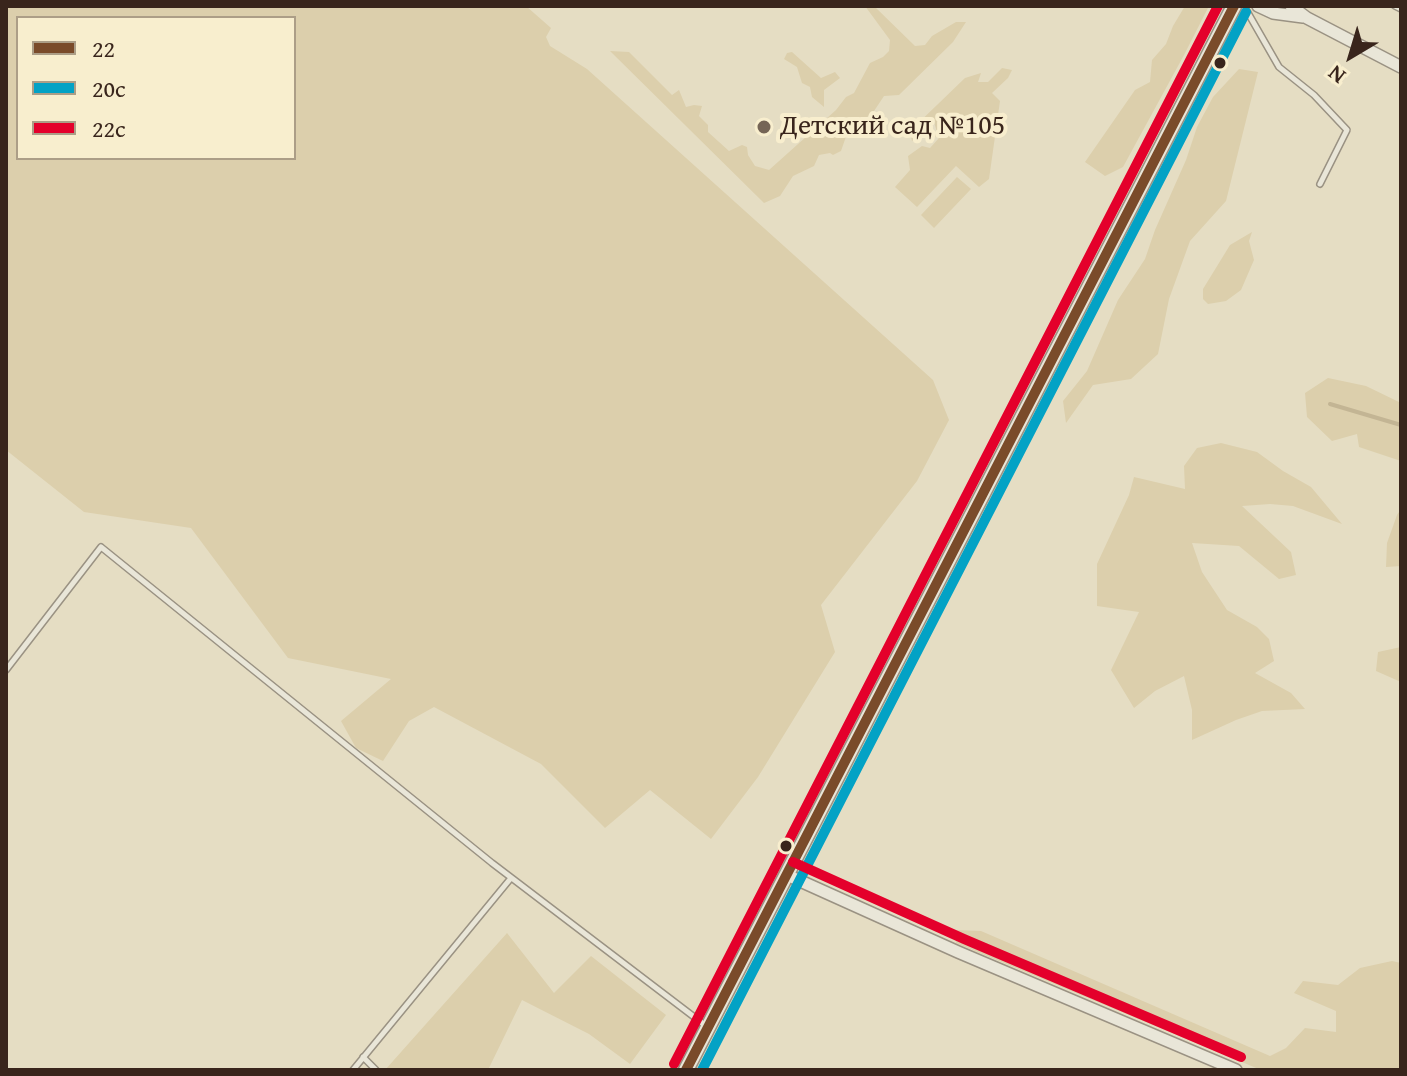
<!DOCTYPE html>
<html>
<head>
<meta charset="utf-8">
<style>
	body { margin:0 }
	#map { position:relative; width:1407px; height:1076px; overflow:hidden; background:#e5ddc3; font-family:"Gentium Book Plus",serif }
	canvas { display:block }
	.frame { position:absolute; inset:0; border:8px solid #39251c; pointer-events:none }
	.legend { position:absolute; left:16px; top:16px; width:280px; height:144px; box-sizing:border-box; background:#f8eece; border:2px solid #ac9e87; margin:0; padding:10px 14px; list-style:none; font-size:24px; color:#39251c }
	.legend li { display:flex; align-items:center; gap:16px; height:40px }
	.legend b { width:40px; border:2px solid #ac9e87 }
	.north { position:absolute; left:1311px; top:16px; width:80px; height:80px; -webkit-text-stroke:6px #f8eece; paint-order:stroke; rotate:218deg; font-size:22px; font-weight:700; line-height:32px; text-align:center; color:#39251c }
	.north::after { content:''; display:block; margin:auto; width:28px; height:36px; background:#39251c; clip-path:polygon(50% 0,100% 100%,50% 72%,0 100%) }
</style>
</head>
<body>
<div id="map">
<canvas width="1407" height="1076"></canvas>
<div class="frame"></div>
<ul class="legend">
<li><b style="height:10px;background:#7a4b2a"></b>22</li>
<li><b style="height:10px;background:#03a2c5"></b>20с</li>
<li><b style="height:10px;background:#e4002b"></b>22c</li>
</ul>
<div class="north">N</div>
</div>
<script>
const g = document.querySelector('canvas').getContext('2d');
g.lineJoin = 'round';
function fillPath(path, color) { g.fillStyle = color; g.fill(path, 'evenodd'); }
const poly = rows => new Path2D(rows.map(r => 'M' + r).join(''));
function trace(path, color, width, dash) { g.strokeStyle = color; g.lineWidth = width; g.lineCap = dash ? 'butt' : 'round'; g.setLineDash(dash || []); g.stroke(path); }
function label(font, color, halo, rows, align = 'center') {
  g.font = font + ' "Gentium Book Plus",serif'; g.lineWidth = 8; g.setLineDash([]); g.textBaseline = 'middle'; g.strokeStyle = halo; g.fillStyle = color; for (const [text, x, y, turn = 0] of rows) {
    g.save(); g.translate(x, y); g.rotate((+turn || 0) * Math.PI / 180); g.textAlign = isNaN(turn) ? turn : align; if (halo) g.strokeText(text, 0, 0); g.fillText(text, 0, 0); g.restore();
  }
}
fillPath(poly([
	[6,6,526,6,551,28,546,37,550,46,587,69,933,380,949,420,917,481,821,605,835,652,758,777,711,839,650,790,605,828,541,764,434,707,409,721,383,761,356,748,341,721,391,679,288,658,191,528,84,512,6,450],
	[18,18,294,18,294,158,18,158],
	[865,6,874,6,915,46,925,45,932,36,956,22,966,22,953,42,899,95,884,96,872,114,849,128,841,151,833,155,830,153,819,155,814,166,793,176,780,196,764,203,610,51,629,52,672,95,679,90,686,107,694,105,702,106,699,116,708,125,708,132,729,151,742,145,747,147,748,155,755,166,769,170,836,110,846,97,854,93,870,63,883,57,889,51,890,40],
	[1185,6,1209,6,1184,55,1123,167,1105,176,1085,162,1135,90,1150,82,1152,60,1166,44,1173,26],
	[792,52,821,78,835,72,840,78,824,90,824,107,812,97,810,87,802,83,797,67,784,59,787,53],
	[1002,68,1012,70,1008,78,992,93,1000,101,989,179,979,187,956,166,917,207,895,187,910,170,908,156,922,146,930,148,939,138,934,136,937,132,934,122,930,122,912,141,910,131,965,78,981,73,978,82,988,82],
	[1239,69,1258,72,1226,201,1190,241,1169,299,1158,354,1131,379,1093,385,1066,423,1063,401,1087,371,1118,300,1145,259,1155,230,1186,160,1197,127,1213,97],
	[957,177,971,189,934,228,921,215],
	[1252,232,1249,241,1254,260,1241,290,1226,301,1208,304,1203,299,1203,289,1230,245],
	[1328,378,1366,386,1401,403,1401,461,1359,447,1357,434,1332,441,1307,417,1305,393],
	[1221,443,1257,452,1283,471,1311,487,1342,524,1293,506,1270,504,1242,506,1291,552,1296,575,1279,579,1239,546,1192,543,1202,572,1227,610,1257,627,1269,639,1274,661,1255,673,1291,693,1305,709,1262,711,1236,720,1192,740,1192,710,1184,676,1155,691,1134,708,1111,670,1139,612,1097,606,1097,564,1129,495,1134,477,1185,489,1184,466,1197,448],
	[1401,509,1401,566,1386,567,1387,543,1397,515],
	[1401,647,1401,682,1376,671,1378,652],
	[955,930,981,931,1270,1056,1286,1048,1305,1028,1336,1032,1336,1011,1294,993,1303,981,1338,985,1360,968,1392,961,1401,963,1401,1070,1261,1070,956,943],
	[507,933,554,993,591,956,666,1015,630,1064,589,1034,522,1000,488,1070,385,1070]
]), '#dccfac');
trace(poly([
	[1330,404,1401,425]
]), '#c3b594', 4);
const service = poly([
	[1244,6,1279,67,1314,95,1347,130,1320,184],
	[1395,6,1401,9],
	[6,670,101,547,492,863,706,1026],
	[363,1057,376,1070],
	[353,1070,511,878]
]);
const minor = poly([
	[1258,6,1273,13,1303,17],
	[1291,6,1307,18,1401,67],
	[787,875,958,952,1236,1070]
]);
const tertiary = poly([
	[686,1070,1234,6]
]);
trace(service, '#9a9283', 8);
trace(minor, '#9a9283', 14);
trace(tertiary, '#9a9283', 17);
trace(service, '#e9e6d8', 5);
trace(minor, '#e9e6d8', 11);
trace(tertiary, '#e9e6d8', 14);
trace(poly([
	[686,1070,1234,6]
]), '#7a4b2a', 10);
trace(poly([
	[702,1070,1246,12]
]), '#03a2c5', 10);
trace(poly([
	[793,862,964,939,1241,1057],
	[674,1064,1218,6]
]), '#e4002b', 10);
for (const [x, y, r, color] of [
	[1220,63,7,"#39251c"],
	[764,127,8,"#756556"],
	[786,846,7,"#39251c"]
]) { const dot = new Path2D(); dot.arc(x, y, r, 0, 2 * Math.PI); g.fillStyle = color; g.fill(dot); trace(dot, '#f8eece', 3); }
label('28px', '#39251c', '#f8eece', [
	["Детский сад №105",780,127]
], 'left');
</script>
</body>
</html>
